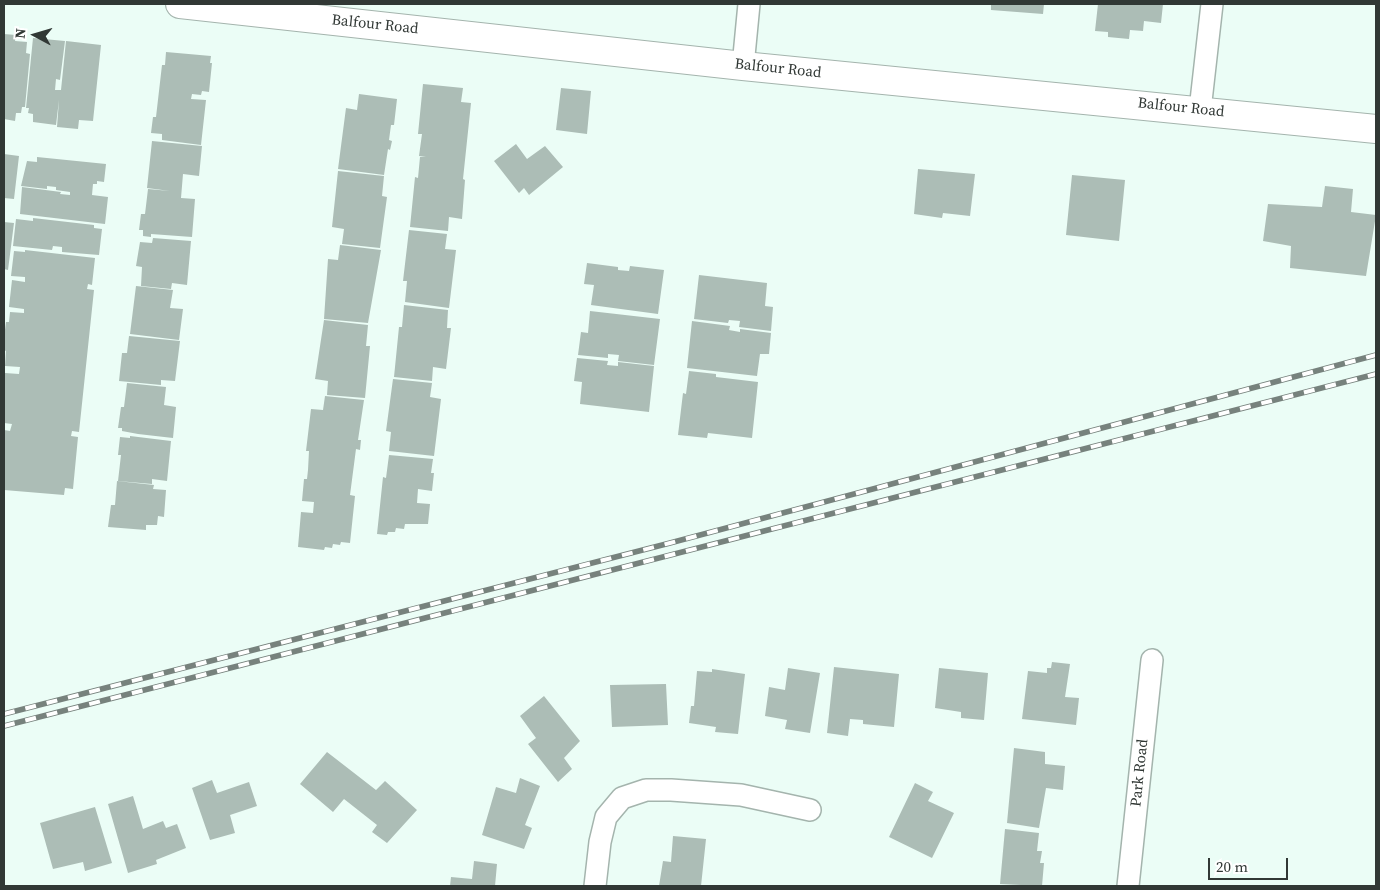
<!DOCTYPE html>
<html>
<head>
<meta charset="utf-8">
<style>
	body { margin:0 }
	#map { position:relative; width:1380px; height:890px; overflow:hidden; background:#ebfdf6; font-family:"Source Serif 4",serif }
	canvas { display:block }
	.frame { position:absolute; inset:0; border:5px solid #313835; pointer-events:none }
	.north { position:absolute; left:10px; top:10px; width:50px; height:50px; -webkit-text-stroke:4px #fff; paint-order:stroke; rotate:276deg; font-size:14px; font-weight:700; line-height:20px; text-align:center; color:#313835 }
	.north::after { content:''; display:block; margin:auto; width:18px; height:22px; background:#313835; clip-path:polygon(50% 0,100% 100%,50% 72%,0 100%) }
	.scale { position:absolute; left:1208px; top:858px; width:80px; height:22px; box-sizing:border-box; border:2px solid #313835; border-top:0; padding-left:6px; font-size:15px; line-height:18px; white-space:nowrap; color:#313835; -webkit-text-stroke:4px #fff; paint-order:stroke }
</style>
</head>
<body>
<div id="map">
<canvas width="1380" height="890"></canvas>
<div class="frame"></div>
<div class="north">N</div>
<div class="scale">20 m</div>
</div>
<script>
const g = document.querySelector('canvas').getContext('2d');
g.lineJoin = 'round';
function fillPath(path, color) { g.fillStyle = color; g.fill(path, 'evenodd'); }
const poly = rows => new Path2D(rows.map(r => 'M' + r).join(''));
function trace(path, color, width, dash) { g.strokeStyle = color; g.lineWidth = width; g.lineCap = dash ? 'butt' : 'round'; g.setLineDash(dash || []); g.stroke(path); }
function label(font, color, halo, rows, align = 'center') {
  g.font = font + ' "Source Serif 4",serif'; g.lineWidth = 5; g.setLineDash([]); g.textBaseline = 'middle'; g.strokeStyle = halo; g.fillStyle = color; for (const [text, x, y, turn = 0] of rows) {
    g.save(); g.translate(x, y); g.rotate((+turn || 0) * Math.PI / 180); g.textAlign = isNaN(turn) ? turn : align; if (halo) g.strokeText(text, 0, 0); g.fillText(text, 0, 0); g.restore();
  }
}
fillPath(poly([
	[991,4,1044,4,1043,14,991,10],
	[1098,4,1163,4,1161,23,1144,21,1143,31,1130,30,1129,39,1108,37,1108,32,1095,31],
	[4,34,16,35,15,41,27,42,26,53,30,54,25,107,22,107,21,113,16,113,15,121,4,119],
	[33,38,65,41,60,80,56,79,55,90,61,90,66,41,101,45,93,121,79,120,78,129,57,127,59,100,56,125,33,122,33,114,28,113,29,108,26,108],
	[166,52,211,56,210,63,212,63,209,92,202,91,201,95,192,94,191,99,206,100,201,145,162,140,162,134,151,133,153,117,156,117,162,65,165,65],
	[423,84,463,88,461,102,471,103,463,179,465,180,462,219,449,217,448,231,410,227,415,177,418,178,420,157,426,157,419,156,422,134,418,134],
	[561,88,591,91,587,134,556,130],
	[359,94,397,99,394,125,391,125,389,140,392,141,390,150,388,149,384,175,338,169,346,108,357,110],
	[152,141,202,146,199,176,183,174,181,198,195,199,192,237,151,234,151,237,143,236,143,230,139,230,141,214,145,214,148,189,170,191,147,188],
	[516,144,527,159,545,146,563,167,529,195,524,188,519,193,494,161],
	[4,154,19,156,14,199,4,198],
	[37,157,106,164,104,182,97,181,97,184,93,184,92,195,108,197,105,224,20,214,22,187,61,192,60,194,70,195,70,192,56,190,56,187,47,186,47,189,21,186,27,161,37,162],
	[918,169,975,174,970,216,943,213,942,218,914,214],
	[338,171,384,176,382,196,387,197,380,248,342,244,344,229,332,227],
	[1072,175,1125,180,1119,241,1066,235],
	[1325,186,1353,189,1351,212,1376,215,1366,276,1290,268,1291,246,1263,241,1268,204,1322,207],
	[33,218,94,225,94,228,102,229,99,255,62,252,62,247,53,246,52,250,13,246,16,219,33,221],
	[4,222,14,223,8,270,4,269],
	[409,230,447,234,445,249,456,250,449,308,405,302,407,281,403,281],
	[153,238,191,241,187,285,172,283,171,289,141,286,142,267,136,266,140,242,152,243],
	[340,245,381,250,368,323,324,319,328,259,338,260],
	[25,250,95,258,92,285,88,284,87,289,94,290,79,432,72,431,71,436,78,437,73,489,65,488,64,495,4,490,4,430,10,431,12,424,4,423,4,383,5,373,19,374,20,367,5,366,6,351,4,350,4,337,6,322,9,322,10,312,24,313,24,309,9,307,12,280,25,282,25,277,11,276,14,251,25,252],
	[587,263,618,267,618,270,629,271,630,266,664,270,658,314,591,305,594,285,584,284],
	[699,275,767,283,765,306,773,307,771,331,739,327,740,321,729,320,728,323,694,319],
	[136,286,173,290,170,308,183,309,179,340,130,334],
	[404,305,448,310,447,328,451,328,446,369,433,367,432,381,394,377,399,327,402,327],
	[590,311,660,319,654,365,618,361,619,355,608,354,608,358,578,355,581,332,588,333],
	[324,320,368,325,366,346,370,346,365,398,327,395,328,381,315,379],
	[692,321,730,326,729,330,740,332,740,329,771,333,769,354,760,354,757,376,687,368],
	[129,336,180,341,175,381,161,380,161,385,119,381,122,353,127,353],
	[577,358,608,361,607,365,618,366,618,362,654,366,649,412,580,404,582,382,574,381],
	[689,371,716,374,716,377,758,382,752,438,708,433,707,438,678,435,683,393,686,394],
	[393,379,432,383,430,397,441,399,434,456,389,451,391,432,386,431],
	[127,383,166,387,164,405,176,407,173,438,138,434,122,431,122,428,118,428,121,407,124,407],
	[325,396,364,400,358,440,361,440,360,450,356,449,350,495,355,496,350,543,341,542,340,545,333,544,332,548,325,547,324,550,298,547,301,512,313,513,314,502,302,501,304,479,307,479,308,470,309,451,306,451,311,409,323,410],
	[130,436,171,441,167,481,152,479,152,484,118,481,121,455,118,455,120,437,130,438],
	[389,455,433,459,431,473,434,473,432,491,418,489,417,503,430,504,428,524,405,524,404,529,396,528,395,532,388,532,387,535,377,534,383,477,386,478],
	[117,481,154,485,153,489,166,490,164,517,158,516,157,525,146,525,146,530,108,527,111,505,115,505],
	[1052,662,1070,664,1065,697,1079,698,1076,725,1022,719,1028,671,1047,673,1047,668,1051,668],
	[834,667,899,674,894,727,863,724,863,720,850,719,848,736,827,733],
	[788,668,820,673,810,733,785,729,787,720,765,716,769,687,785,690],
	[939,668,988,673,984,720,961,718,961,712,935,708],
	[712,669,745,674,738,734,715,732,716,727,689,723,691,706,694,706,697,671,712,672],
	[666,684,668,725,612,727,610,685],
	[544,696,580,741,564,758,572,769,558,782,528,744,536,738,520,716],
	[1014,748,1045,752,1045,764,1065,766,1063,790,1046,788,1039,828,1007,823],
	[327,752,376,790,385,781,417,810,387,843,372,832,377,825,344,799,333,812,300,784],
	[520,778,540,786,525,825,532,828,524,849,482,835,496,787,516,793],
	[212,780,217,793,249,782,257,806,230,815,235,833,210,840,192,788],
	[915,783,933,792,928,801,954,813,932,858,889,837],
	[133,796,143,829,163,821,166,828,177,824,186,848,156,860,157,864,128,873,108,804],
	[95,807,112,863,85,871,83,862,53,869,40,823],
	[1005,829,1039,833,1037,851,1042,851,1040,863,1044,863,1042,886,1000,884],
	[673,836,706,839,701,886,659,886,663,861,671,862],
	[474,861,497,864,495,886,450,886,451,877,472,879]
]), '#acbdb6');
const minor = poly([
	[743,66,749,4],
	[1200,110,1212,4],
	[595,886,600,842,606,817,622,798,646,790,671,790,741,795,810,810],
	[1128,886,1152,660]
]);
const secondary = poly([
	[180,4,743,66,1376,129]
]);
trace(minor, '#a4b4ad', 24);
trace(secondary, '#a4b4ad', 30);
trace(minor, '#fff', 21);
trace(secondary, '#fff', 28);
const rail = poly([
	[4,714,670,543,1376,355],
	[4,726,1376,374]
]);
trace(rail, '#77827d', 5.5);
trace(rail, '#fff', 4, [11]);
label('15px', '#313835', '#fff', [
	["Balfour Road",375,25,6],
	["Balfour Road",778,69,6],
	["Balfour Road",1181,108,6],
	["Park Road",1140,773,-84]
]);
</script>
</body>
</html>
